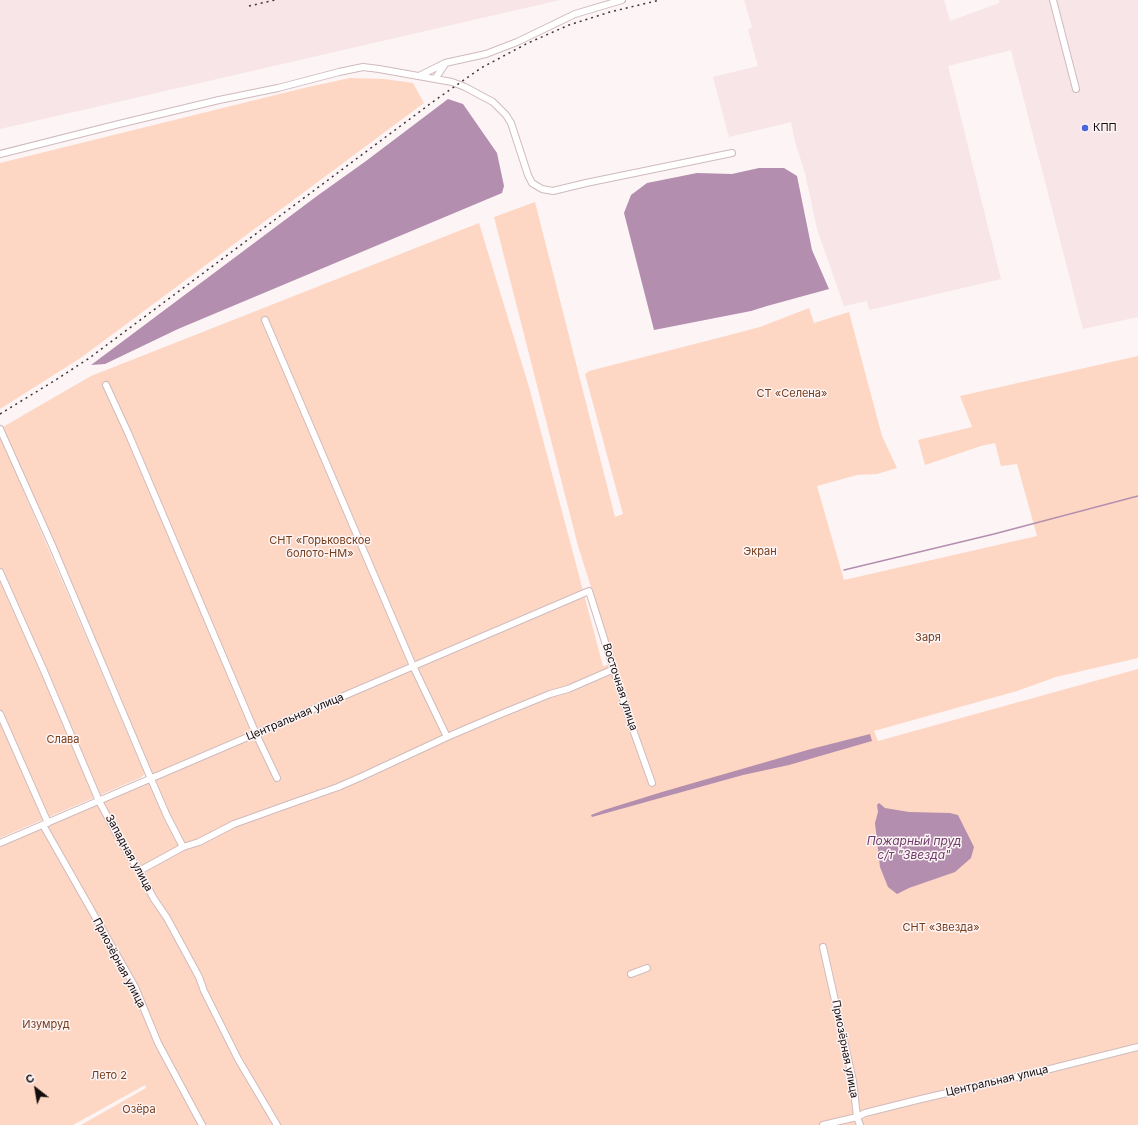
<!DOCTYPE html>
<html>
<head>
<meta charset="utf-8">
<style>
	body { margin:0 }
	#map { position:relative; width:1138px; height:1125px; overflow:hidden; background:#fdf4f5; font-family:Inter,sans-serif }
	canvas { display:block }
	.north { position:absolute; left:16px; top:1069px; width:40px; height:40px; -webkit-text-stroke:3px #fdf4f5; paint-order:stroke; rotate:329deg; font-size:11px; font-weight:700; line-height:16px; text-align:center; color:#140d0e }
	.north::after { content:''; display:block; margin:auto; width:14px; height:18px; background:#140d0e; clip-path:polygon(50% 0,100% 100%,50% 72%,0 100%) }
</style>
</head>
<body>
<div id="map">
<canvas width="1138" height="1125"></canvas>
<div class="north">С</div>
</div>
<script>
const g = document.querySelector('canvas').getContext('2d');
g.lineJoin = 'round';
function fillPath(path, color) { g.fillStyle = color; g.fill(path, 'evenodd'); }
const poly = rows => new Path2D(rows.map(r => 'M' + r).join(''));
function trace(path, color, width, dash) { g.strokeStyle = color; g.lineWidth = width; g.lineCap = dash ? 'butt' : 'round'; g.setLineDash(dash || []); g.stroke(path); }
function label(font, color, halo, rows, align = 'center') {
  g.font = font + ' Inter,sans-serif'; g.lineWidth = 3; g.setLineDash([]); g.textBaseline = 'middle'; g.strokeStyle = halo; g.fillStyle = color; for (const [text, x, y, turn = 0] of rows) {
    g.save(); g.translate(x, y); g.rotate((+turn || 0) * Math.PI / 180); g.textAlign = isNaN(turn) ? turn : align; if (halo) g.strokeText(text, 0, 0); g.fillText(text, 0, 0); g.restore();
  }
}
fillPath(poly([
	[0,0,560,0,0,129],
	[744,0,944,0,950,21,999,3,999,0,1138,0,1138,317,1083,329,1011,50,948,66,1001,279,869,310,867,301,844,306,817,229,805,173,795,142,791,122,729,137,713,77,758,66,748,30,752,27]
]), '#f7e5e7');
fillPath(poly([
	[350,78,384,79,413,83,424,103,82,357,0,409,0,163,308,87],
	[535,202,615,517,623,514,585,374,589,371,722,337,760,327,809,308,814,323,849,312,882,436,897,468,877,474,857,475,817,486,844,580,1037,536,1017,464,1001,466,995,443,981,446,925,465,918,440,972,427,960,396,1138,356,1138,658,1056,677,1017,691,874,731,878,741,1138,669,1138,1125,81,1125,146,1088,145,1085,73,1125,0,1125,0,845,152,780,118,691,1,428,91,376,479,223,529,387,603,666,615,663,578,546,494,217],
	[0,436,145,774,140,778,0,838]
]), '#fdd7c3');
fillPath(poly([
	[448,99,463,104,497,153,504,186,502,193,178,329,105,364,91,365,317,196,366,161],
	[759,168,784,168,797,176,812,250,829,289,767,306,751,311,654,330,624,213,631,195,647,183,697,173,732,174],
	[870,734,872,741,789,765,743,775,592,817,591,815,604,810,662,792,811,749],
	[879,803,885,808,909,812,950,813,958,815,974,847,971,858,955,872,909,888,897,894,888,887,880,867,875,823,878,812,877,805]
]), '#b38eaf');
trace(poly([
	[844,570,994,534,1138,496]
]), '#b38eaf', 1.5);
const minor = poly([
	[1053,0,1076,89],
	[419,76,445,63,486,54,517,42,575,14,622,0],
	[435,79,445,64],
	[0,154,119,124,219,100,278,88,339,72,363,67,379,69,452,82,465,87,493,102,506,115,511,123,528,175,532,183,542,189,553,191,586,183,732,153],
	[265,320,413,666,447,737],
	[106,385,129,435,256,734,277,778],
	[0,429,52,545,151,779,167,816,183,847],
	[0,572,44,671,99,801,124,847,139,871,154,899,167,918,199,977,204,991,238,1059,277,1125],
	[0,714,48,823],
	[43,825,135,987,158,1043,202,1125],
	[0,843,589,591,631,724,652,783],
	[139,871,183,847,199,842,234,824,287,805,338,787,361,777,447,737,496,716,550,694,568,689,614,669],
	[631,974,647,968],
	[823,1125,857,1117,853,1081,823,947],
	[860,1125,857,1117,865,1113,921,1099,1038,1072,1138,1047]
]);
trace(minor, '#d0babd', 8);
trace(minor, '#fff', 6);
trace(poly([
	[249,6,275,0],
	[0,414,54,381,88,359,434,101,481,68,528,43,569,25,610,12,660,0]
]), '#3c3536', 1.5, [2, 4]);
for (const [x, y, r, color] of [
	[1085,128,4,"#4a66da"]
]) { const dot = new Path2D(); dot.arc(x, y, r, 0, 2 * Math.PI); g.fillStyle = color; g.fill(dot); trace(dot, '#fdf4f5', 1.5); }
label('11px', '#140d0e', '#fdf4f5', [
	["КПП",1093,128]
], 'left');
label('11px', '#763d19', '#fdf4f5', [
	["СТ «Селена»",792,394],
	["СНТ «Горьковское",320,541],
	["болото-НМ»",320,554],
	["Экран",760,552],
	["Заря",928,638],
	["Слава",63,740],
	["СНТ «Звезда»",941,928],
	["Изумруд",46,1025],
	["Лето 2",109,1076],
	["Озёра",139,1110]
]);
label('11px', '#140d0e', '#fdf4f5', [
	["Восточная улица",620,687,72],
	["Центральная улица",295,717,-23],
	["Западная улица",129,853,61],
	["Приозёрная улица",119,963,62],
	["Приозёрная улица",845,1049,79],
	["Центральная улица",997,1081,-13]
]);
label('italic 12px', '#6e3d6a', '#fdf4f5', [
	["Пожарный пруд",914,841],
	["с/т \"Звезда\"",914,855]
]);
</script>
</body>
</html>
